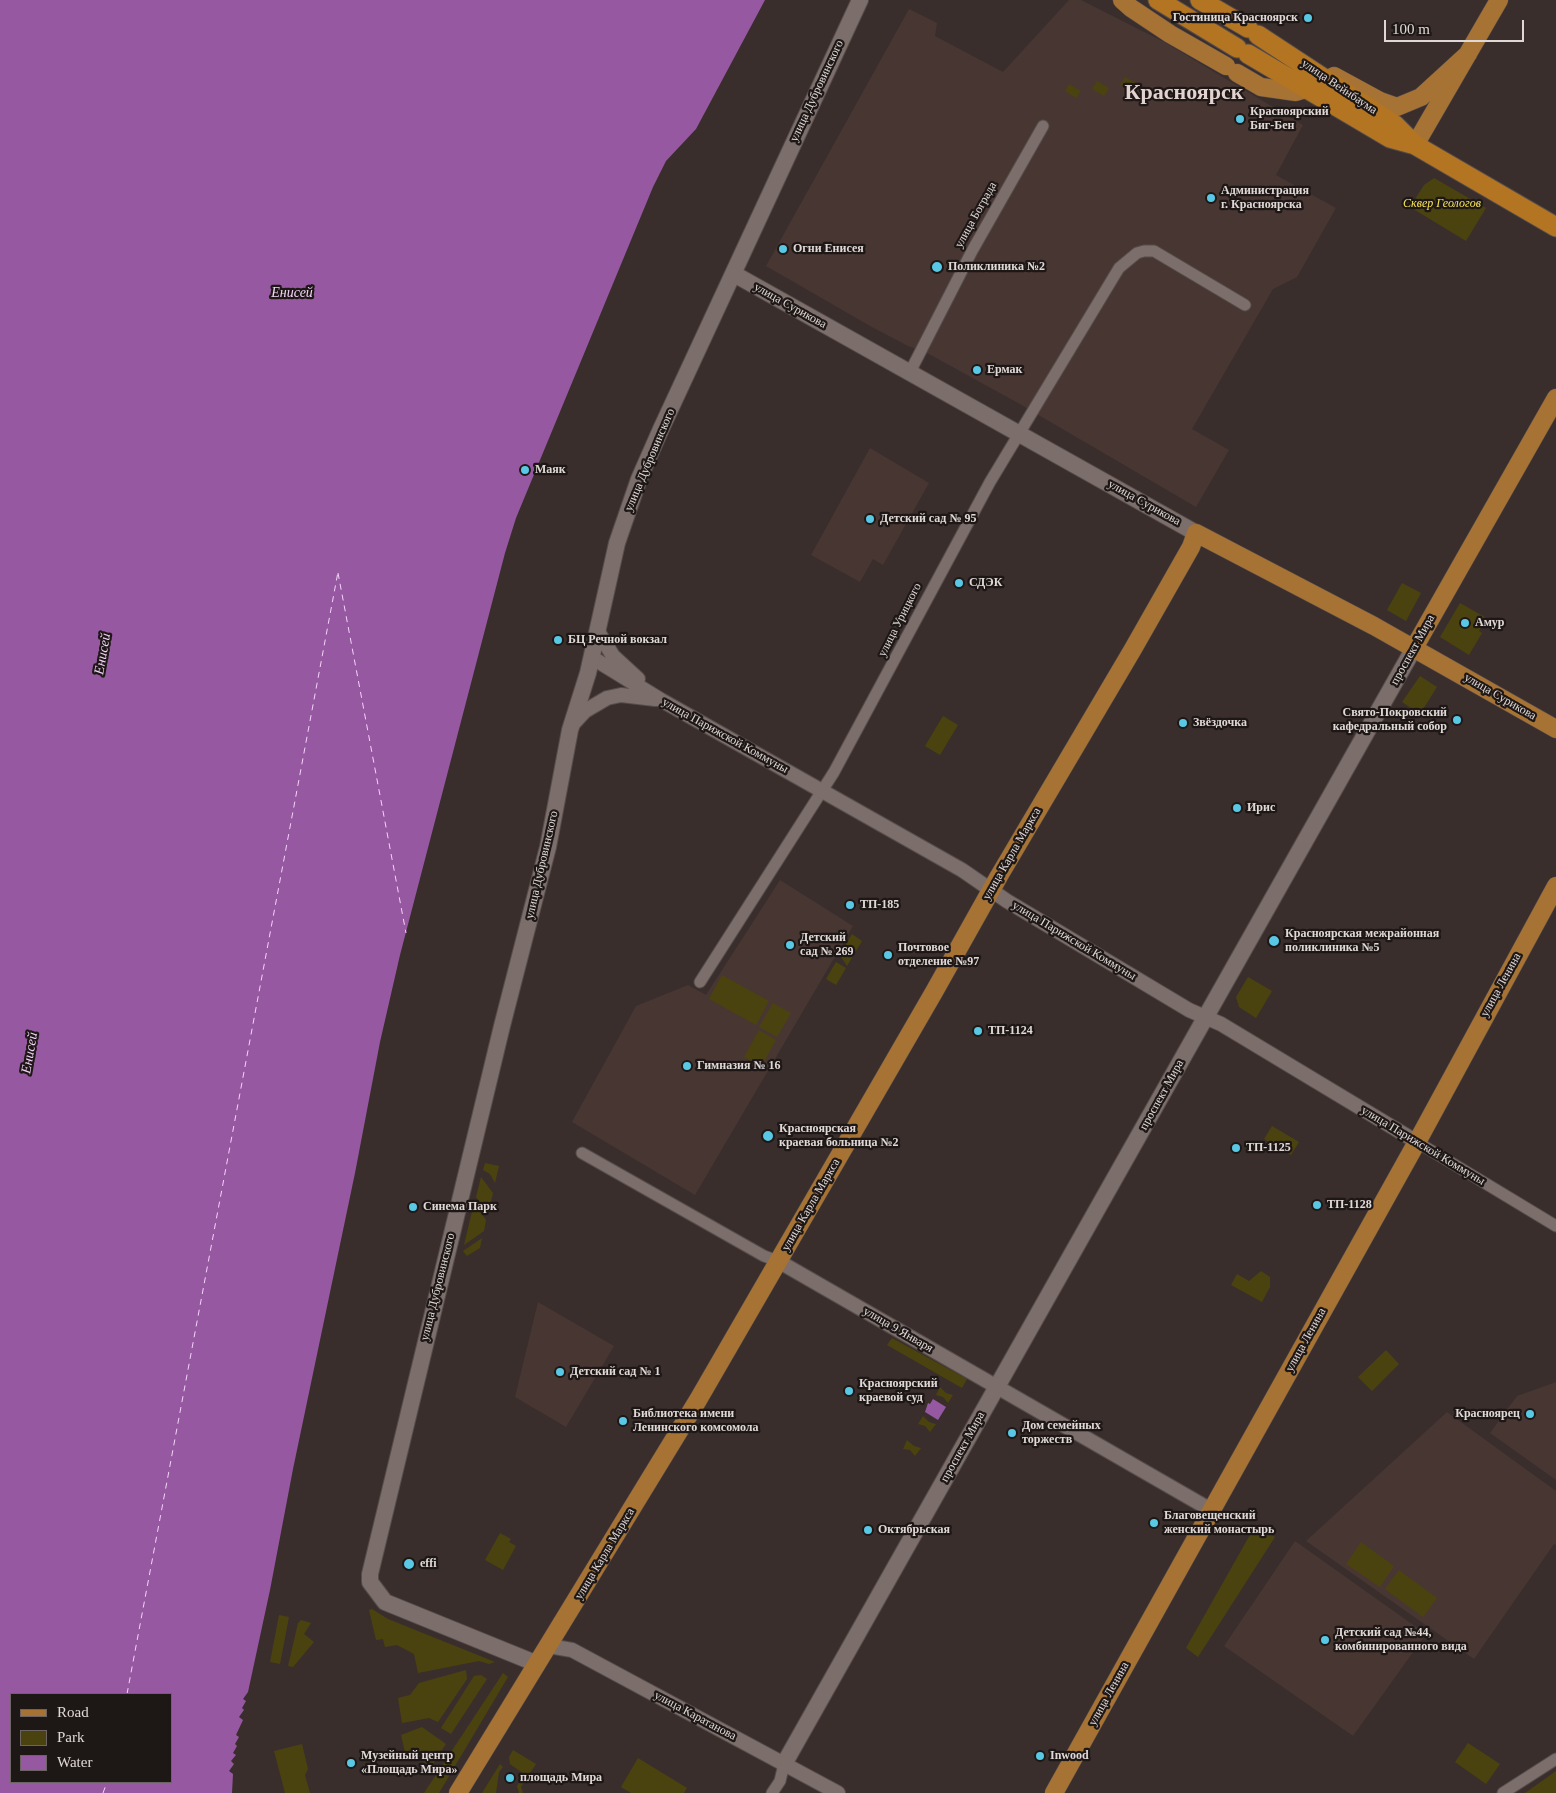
<!DOCTYPE html>
<html>
<head>
<meta charset="utf-8">
<style>
	body { margin:0 }
	#map { position:relative; width:1556px; height:1793px; overflow:hidden; background:#392e2c; font-family:"Times New Roman",serif }
	canvas { display:block }
	.legend { position:absolute; left:10px; top:1693px; width:162px; height:90px; box-sizing:border-box; background:#1d1716; border:1px solid #6b6463; margin:0; padding:6px 9px; list-style:none; font-size:15px; color:#e0d8d6 }
	.legend li { display:flex; align-items:center; gap:10px; height:25px }
	.legend b { width:25px; border:1px solid #6b6463 }
	.scale { position:absolute; left:1384px; top:20px; width:140px; height:22px; box-sizing:border-box; border:2px solid #e0d8d6; border-top:0; padding-left:6px; font-size:15px; line-height:18px; white-space:nowrap; color:#e0d8d6; -webkit-text-stroke:4px #1d1716; paint-order:stroke }
</style>
</head>
<body>
<div id="map">
<canvas width="1556" height="1793"></canvas>
<ul class="legend">
<li><b style="height:6px;background:#a67334"></b>Road</li>
<li><b style="height:14px;background:#4b430f"></b>Park</li>
<li><b style="height:14px;background:#9659a1"></b>Water</li>
</ul>
<div class="scale">100 m</div>
</div>
<script>
const g = document.querySelector('canvas').getContext('2d');
g.lineJoin = 'round';
function fillPath(path, color) { g.fillStyle = color; g.fill(path, 'evenodd'); }
const poly = rows => new Path2D(rows.map(r => 'M' + r).join(''));
function trace(path, color, width, dash) { g.strokeStyle = color; g.lineWidth = width; g.lineCap = dash ? 'butt' : 'round'; g.setLineDash(dash || []); g.stroke(path); }
function label(font, color, halo, rows, align = 'center') {
  g.font = font + ' "Times New Roman",serif'; g.lineWidth = 4.5; g.setLineDash([]); g.textBaseline = 'middle'; g.strokeStyle = halo; g.fillStyle = color; for (const [text, x, y, turn = 0] of rows) {
    g.save(); g.translate(x, y); g.rotate((+turn || 0) * Math.PI / 180); g.textAlign = isNaN(turn) ? turn : align; if (halo) g.strokeText(text, 0, 0); g.fillText(text, 0, 0); g.restore();
  }
}
fillPath(poly([
	[1069,0,1081,0,1166,43,1303,125,1276,175,1336,208,1297,277,1273,289,1192,429,1229,450,1196,507,1018,403,929,354,908,346,870,326,766,266,909,9,937,23,935,36,1003,72],
	[870,448,929,483,883,565,873,559,860,582,811,555],
	[780,880,853,926,695,1195,572,1122,636,1006,688,985,706,995],
	[538,1302,614,1346,566,1427,515,1397],
	[1556,1382,1556,1480,1490,1433,1517,1396],
	[1447,1412,1556,1491,1556,1545,1554,1544,1474,1659,1306,1541],
	[1295,1541,1426,1634,1353,1736,1224,1646]
]), '#483632');
fillPath(poly([
	[1125,77,1138,84,1133,92,1120,85],
	[1097,81,1109,88,1104,96,1092,89],
	[1069,84,1081,91,1076,98,1065,91],
	[1434,178,1486,208,1466,241,1410,207,1424,185],
	[1402,583,1421,593,1406,621,1387,610],
	[1460,603,1490,620,1487,626,1483,624,1479,631,1482,633,1469,655,1440,637],
	[1420,676,1437,687,1420,714,1402,702],
	[943,716,958,725,940,755,925,746],
	[852,934,862,941,847,966,840,955],
	[836,962,846,968,836,985,826,979],
	[722,975,769,1001,756,1025,709,999],
	[1248,977,1272,991,1256,1018,1239,1007,1236,997],
	[773,1003,791,1013,777,1037,759,1027],
	[759,1030,776,1040,761,1067,744,1057],
	[1272,1126,1299,1142,1291,1155,1264,1139],
	[485,1163,499,1166,495,1183,490,1174,483,1170],
	[481,1177,493,1193,488,1214,476,1197],
	[474,1203,486,1220,484,1231,464,1245],
	[482,1238,480,1248,467,1256,463,1251],
	[1261,1271,1270,1277,1270,1287,1262,1302,1231,1285,1237,1274,1249,1281],
	[892,1338,967,1379,962,1388,887,1345],
	[1386,1350,1399,1364,1372,1391,1358,1377],
	[940,1387,946,1393,953,1395,948,1403,943,1397,936,1395],
	[923,1416,929,1422,936,1424,930,1432,925,1426,918,1424],
	[907,1440,914,1446,921,1448,915,1456,910,1450,903,1449],
	[1255,1526,1275,1537,1198,1657,1186,1648],
	[500,1533,511,1539,509,1542,516,1546,503,1570,485,1560],
	[1361,1542,1394,1566,1380,1587,1346,1564],
	[1399,1570,1437,1598,1423,1617,1385,1589],
	[372,1609,388,1619,495,1662,489,1664,479,1661,418,1673,414,1654,397,1645,385,1647,383,1639,376,1640,369,1610],
	[279,1615,289,1617,280,1664,270,1662],
	[301,1620,311,1623,304,1634,314,1642,293,1667,288,1666,298,1623],
	[466,1670,467,1679,438,1722,429,1718,402,1723,398,1698,410,1695,419,1683],
	[503,1673,508,1677,439,1793,424,1793],
	[481,1675,487,1679,451,1734,441,1728,474,1676],
	[422,1727,446,1744,431,1767,416,1758,407,1761,401,1735],
	[1468,1743,1500,1764,1486,1784,1455,1762],
	[302,1744,308,1769,305,1775,310,1793,285,1793,274,1751],
	[513,1750,536,1764,521,1787,523,1793,519,1793,517,1786,524,1774,510,1764,509,1757],
	[638,1758,687,1788,684,1793,631,1793,621,1787],
	[500,1764,503,1767,499,1772,496,1793,482,1793],
	[1556,1771,1556,1793,1525,1793]
]), '#4b430f');
fillPath(poly([
	[0,0,765,0,696,129,666,161,653,187,516,518,505,553,400,955,380,1042,355,1173,293,1469,270,1590,248,1692,243,1699,246,1701,242,1708,244,1710,239,1717,243,1720,236,1735,239,1737,235,1744,237,1746,233,1753,236,1755,231,1761,234,1764,229,1771,233,1774,232,1793,0,1793],
	[171,1694,171,1782,11,1782,11,1694],
	[933,1399,946,1407,938,1420,925,1412,928,1403,930,1404]
]), '#9659a1');
trace(poly([
	[338,573,406,933],
	[127,1694,338,572],
	[103,1793,107,1782]
]), '#f5d4fa', 1, [6, 5]);
const minor = poly([
	[910,372,972,251,1043,126],
	[700,982,834,772,990,482,1119,268,1137,253,1144,251,1154,251,1245,305],
	[1417,1142,1556,1226],
	[582,1153,764,1256,778,1261],
	[772,1793,780,1781,784,1764],
	[1503,1793,1556,1759]
]);
const tertiary = poly([
	[597,630,613,656,638,679],
	[591,657,661,700,962,870,1007,901,1189,1010,1221,1024,1417,1142],
	[572,725,585,711,607,698,621,695,655,699],
	[778,1261,1211,1510],
	[549,1646,572,1650,838,1793]
]);
const secondary = poly([
	[734,274,1196,533],
	[535,1663,385,1602,370,1582,370,1574,502,1026,548,847,570,730,588,673,617,543,639,479,661,429,860,0],
	[784,1764,1414,648]
]);
const primary = poly([
	[1122,0,1131,8,1170,34,1226,66],
	[1237,73,1261,87,1296,92,1309,88],
	[1334,76,1380,101,1397,107,1421,97,1468,54],
	[1415,145,1499,0],
	[1414,648,1556,398],
	[458,1793,698,1400,934,992,999,876,1133,649,1191,547,1196,533,1374,626,1556,729],
	[1054,1793,1417,1142,1556,886]
]);
const trunk = poly([
	[1158,0,1237,48],
	[1200,0,1248,28],
	[1258,35,1395,125,1415,145,1556,227],
	[1248,54,1390,138,1412,144]
]);
trace(minor, '#564c4a', 13);
trace(tertiary, '#564c4a', 16);
trace(secondary, '#564c4a', 18);
trace(primary, '#564c4a', 19);
trace(trunk, '#564c4a', 21);
trace(minor, '#7b6e6b', 11);
trace(tertiary, '#7b6e6b', 14);
trace(secondary, '#7b6e6b', 16);
trace(primary, '#a67334', 18);
trace(trunk, '#b47522', 19);
for (const [x, y, r, color] of [
	[1308,18,5,"#59c8e4"],
	[1240,119,5,"#59c8e4"],
	[1211,198,5,"#59c8e4"],
	[783,249,5,"#59c8e4"],
	[937,267,6,"#59c8e4"],
	[977,370,5,"#59c8e4"],
	[525,470,5,"#59c8e4"],
	[870,519,5,"#59c8e4"],
	[959,583,5,"#59c8e4"],
	[1465,623,5,"#59c8e4"],
	[558,640,5,"#59c8e4"],
	[1457,720,5,"#59c8e4"],
	[1183,723,5,"#59c8e4"],
	[1237,808,5,"#59c8e4"],
	[850,905,5,"#59c8e4"],
	[1274,941,6,"#59c8e4"],
	[790,945,5,"#59c8e4"],
	[888,955,5,"#59c8e4"],
	[978,1031,5,"#59c8e4"],
	[687,1066,5,"#59c8e4"],
	[768,1136,6,"#59c8e4"],
	[1236,1148,5,"#59c8e4"],
	[1317,1205,5,"#59c8e4"],
	[413,1207,5,"#59c8e4"],
	[560,1372,5,"#59c8e4"],
	[849,1391,5,"#59c8e4"],
	[1530,1414,5,"#59c8e4"],
	[623,1421,5,"#59c8e4"],
	[1012,1433,5,"#59c8e4"],
	[1154,1523,5,"#59c8e4"],
	[868,1530,5,"#59c8e4"],
	[409,1564,6,"#59c8e4"],
	[1325,1640,5,"#59c8e4"],
	[1040,1756,5,"#59c8e4"],
	[351,1763,5,"#59c8e4"],
	[510,1778,5,"#59c8e4"]
]) { const dot = new Path2D(); dot.arc(x, y, r, 0, 2 * Math.PI); g.fillStyle = color; g.fill(dot); trace(dot, '#1d1716', 2); }
label('bold 12px', '#e0d8d6', '#1d1716', [
	["Гостиница Красноярск",1298,18,"right"],
	["Красноярский",1250,112],
	["Биг-Бен",1250,126],
	["Администрация",1221,191],
	["г. Красноярска",1221,205],
	["Огни Енисея",793,249],
	["Поликлиника №2",948,267],
	["Ермак",987,370],
	["Маяк",535,470],
	["Детский сад № 95",880,519],
	["СДЭК",969,583],
	["Амур",1475,623],
	["БЦ Речной вокзал",568,640],
	["Свято-Покровский",1447,713,"right"],
	["кафедральный собор",1447,727,"right"],
	["Звёздочка",1193,723],
	["Ирис",1247,808],
	["ТП-185",860,905],
	["Красноярская межрайонная",1285,934],
	["поликлиника №5",1285,948],
	["Детский",800,938],
	["сад № 269",800,952],
	["Почтовое",898,948],
	["отделение №97",898,962],
	["ТП-1124",988,1031],
	["Гимназия № 16",697,1066],
	["Красноярская",779,1129],
	["краевая больница №2",779,1143],
	["ТП-1125",1246,1148],
	["ТП-1128",1327,1205],
	["Синема Парк",423,1207],
	["Детский сад № 1",570,1372],
	["Красноярский",859,1384],
	["краевой суд",859,1398],
	["Библиотека имени",633,1414],
	["Ленинского комсомола",633,1428],
	["Красноярец",1520,1414,"right"],
	["Дом семейных",1022,1426],
	["торжеств",1022,1440],
	["Благовещенский",1164,1516],
	["женский монастырь",1164,1530],
	["Октябрьская",878,1530],
	["effi",420,1564],
	["Детский сад №44,",1335,1633],
	["комбинированного вида",1335,1647],
	["Музейный центр",361,1756],
	["«Площадь Мира»",361,1770],
	["Inwood",1050,1756],
	["площадь Мира",520,1778]
], 'left');
label('12px', '#e0d8d6', '#1d1716', [
	["улица Вейнбаума",1339,87,34],
	["улица Дубровинского",817,91,-65],
	["улица Бограда",976,215,-61],
	["улица Сурикова",790,306,29],
	["улица Дубровинского",650,460,-67],
	["улица Сурикова",1144,503,29],
	["улица Урицкого",900,620,-63],
	["проспект Мира",1413,650,-61],
	["улица Сурикова",1500,697,30],
	["улица Парижской Коммуны",725,736,29],
	["улица Карла Маркса",1012,854,-60],
	["улица Дубровинского",542,865,-77],
	["улица Парижской Коммуны",1074,941,31],
	["улица Ленина",1501,985,-61],
	["проспект Мира",1162,1095,-61],
	["улица Парижской Коммуны",1423,1146,31],
	["улица Карла Маркса",811,1205,-60],
	["улица Дубровинского",438,1287,-76],
	["улица 9 Января",898,1330,30],
	["улица Ленина",1306,1340,-61],
	["проспект Мира",963,1447,-61],
	["улица Карла Маркса",605,1554,-59],
	["улица Ленина",1109,1694,-61],
	["улица Каратанова",695,1716,28]
]);
label('italic 12px', '#f8e459', '#1d1716', [
	["Сквер Геологов",1442,204]
]);
label('italic 14px', '#f5d4fa', '#1d1716', [
	["Енисей",292,293],
	["Енисей",103,654,-80],
	["Енисей",30,1053,-80]
]);
label('bold 22px', '#e3d3d0', '#1d1716', [
	["Красноярск",1184,93]
]);
</script>
</body>
</html>
